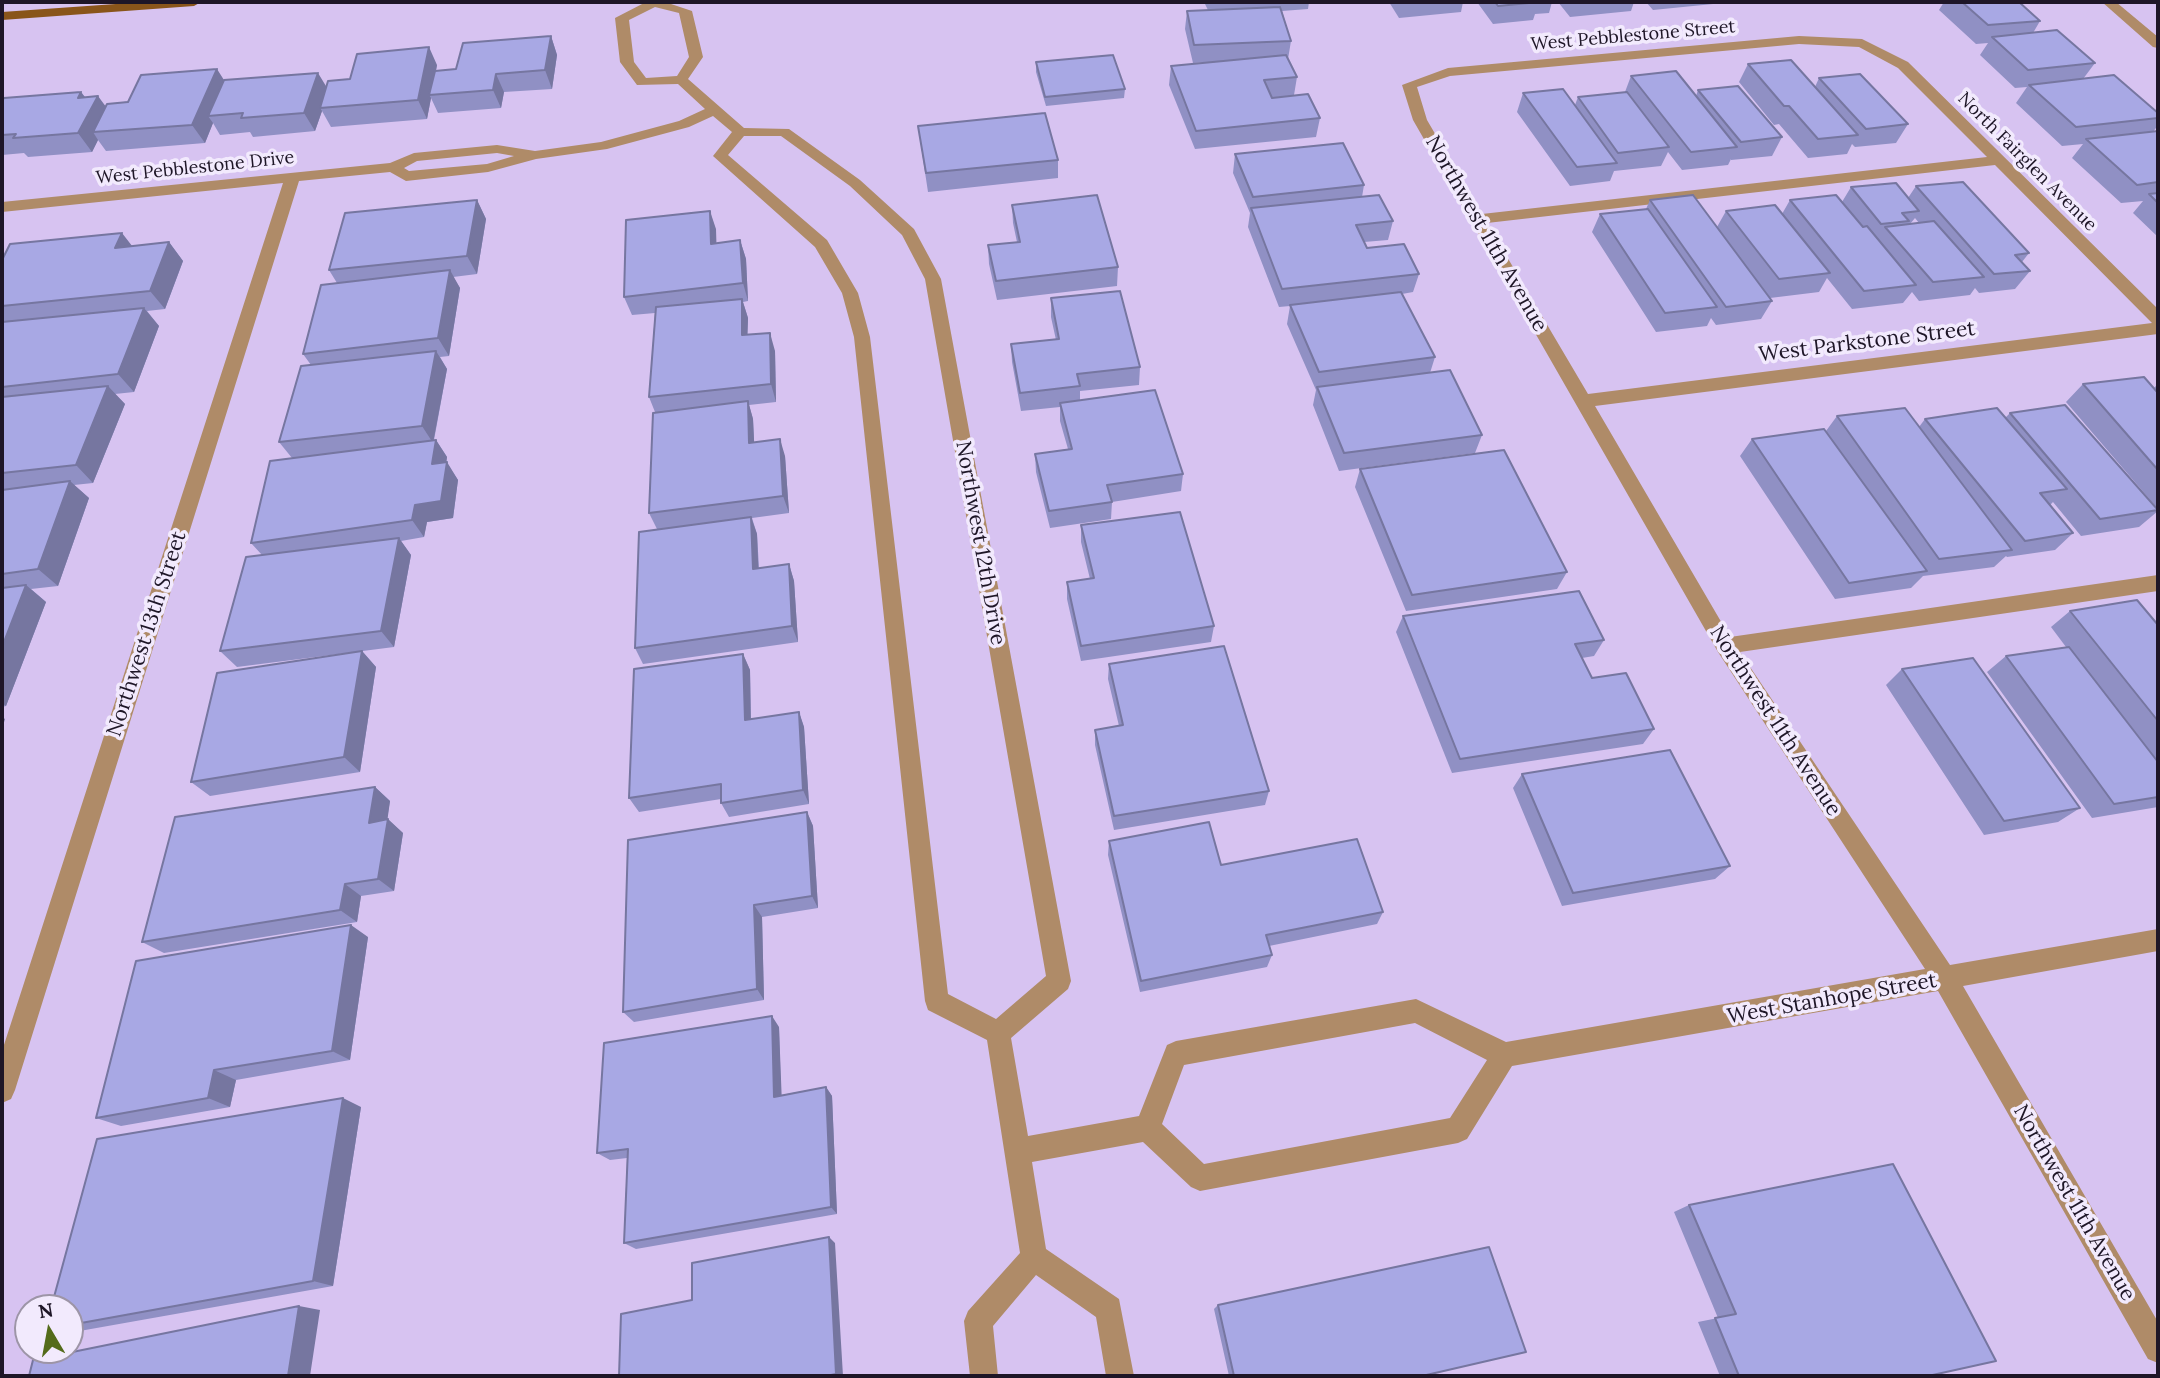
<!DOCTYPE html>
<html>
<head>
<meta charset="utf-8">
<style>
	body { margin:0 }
	#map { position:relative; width:2160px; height:1378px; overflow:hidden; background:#d7c3f1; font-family:Lora,serif }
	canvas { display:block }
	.frame { position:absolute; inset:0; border:4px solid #1e1627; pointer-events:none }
	.north { position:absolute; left:14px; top:1294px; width:70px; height:70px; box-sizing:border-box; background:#f2eafd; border:2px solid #9d95a7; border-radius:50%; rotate:350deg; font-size:19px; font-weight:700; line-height:28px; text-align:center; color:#1e1627 }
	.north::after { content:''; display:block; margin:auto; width:24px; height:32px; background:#546b1b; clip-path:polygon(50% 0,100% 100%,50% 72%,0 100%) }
</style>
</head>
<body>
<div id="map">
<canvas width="2160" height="1378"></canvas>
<div class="frame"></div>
<div class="north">N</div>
</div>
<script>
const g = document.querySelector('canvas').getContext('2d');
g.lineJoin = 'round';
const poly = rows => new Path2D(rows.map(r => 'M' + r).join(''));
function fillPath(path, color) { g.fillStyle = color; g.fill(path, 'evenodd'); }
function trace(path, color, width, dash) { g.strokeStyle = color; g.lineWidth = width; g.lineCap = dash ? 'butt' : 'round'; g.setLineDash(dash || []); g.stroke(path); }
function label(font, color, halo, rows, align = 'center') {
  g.font = font + ' Lora,serif'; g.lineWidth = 7; g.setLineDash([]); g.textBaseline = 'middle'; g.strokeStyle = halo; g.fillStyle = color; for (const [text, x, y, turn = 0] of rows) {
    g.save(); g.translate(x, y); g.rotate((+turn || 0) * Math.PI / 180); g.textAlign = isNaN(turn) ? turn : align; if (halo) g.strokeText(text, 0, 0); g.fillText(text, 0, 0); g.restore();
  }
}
fillPath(poly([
	[646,2,665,2,692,11,703,57,688,79,744,128,789,129,860,180,914,229,941,279,1071,981,1068,989,1011,1038,1028,1136,1139,1116,1167,1045,1176,1041,1416,999,1506,1042,1925,969,1718,652,1413,120,1402,85,1448,68,1799,36,1862,39,1908,62,2158,309,2158,334,1595,406,1730,637,2158,575,2158,591,1740,652,1950,965,2158,929,2158,951,1963,986,2158,1322,2158,1363,2148,1359,1938,991,1512,1066,1467,1139,1458,1143,1200,1191,1191,1187,1143,1142,1032,1162,1046,1249,1119,1299,1134,1376,1106,1376,1096,1317,1036,1275,993,1326,998,1376,970,1376,964,1321,968,1311,1020,1253,987,1040,928,1010,925,1001,854,337,842,293,815,247,713,156,732,132,713,116,689,127,607,149,536,159,488,172,406,181,390,172,299,181,15,1090,11,1099,2,1103,2,1051,283,183,2,212,2,202,390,163,414,153,497,145,535,151,601,142,679,121,705,109,678,84,637,85,620,62,615,18,646,2],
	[655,7,679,13,689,57,677,76,646,78,634,62,629,20,655,7],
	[1799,44,1859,47,1898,68,1987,157,1482,214,1427,120,1417,87,1450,76,1799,44],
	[744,136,781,136,850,186,902,235,925,279,1046,976,996,1019,948,994,870,337,858,293,827,240,728,155,744,136],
	[497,153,514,156,487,164,409,171,404,168,417,161,497,153],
	[1995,165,2152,323,1588,394,1487,223,1995,165],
	[1415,1023,1487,1060,1450,1118,1204,1164,1162,1124,1184,1065,1415,1023],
	[2102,2,2116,2,2158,37,2158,48,2153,47,2102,2]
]), '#af8b68');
fillPath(poly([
	[144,2,201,2,194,6,2,20,2,12,144,2]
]), '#89551a');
fillPath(poly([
	[1204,2,1309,2,1308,9,1282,11,1291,41,1288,59,1297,77,1294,95,1320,118,1316,137,1195,149,1169,85,1171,66,1211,62,1193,63,1185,29,1187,11,1208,10],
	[1389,2,1463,2,1461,12,1399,18],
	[1477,2,1552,2,1549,13,1535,14,1533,20,1493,24],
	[1558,2,1634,2,1631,11,1570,17],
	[1646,2,1714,2,1713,4,1653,10],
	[1944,2,2019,2,2040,21,2033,33,2095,63,2083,79,2158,113,2158,125,2153,132,2158,131,2158,237,2133,213,2143,201,2121,203,2072,158,2083,144,2062,146,2016,103,2027,87,2015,88,1980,55,1988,43,1976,44,1939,10],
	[551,36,557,55,552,89,504,92,501,108,438,113,431,98,427,119,331,127,322,111,315,131,253,137,250,132,220,135,213,123,205,143,106,151,98,140,92,152,28,157,24,153,2,155,2,101,81,92,85,97,106,106,224,80,326,87,350,79,437,65,436,71,456,69],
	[1036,62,1125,89,1124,98,1046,106,1036,72],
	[1748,64,1815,87,1819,78,1908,124,1896,143,1855,147,1852,144,1847,154,1808,158,1779,124,1774,125,1739,82],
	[1631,76,1696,96,1698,90,1782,137,1772,156,1731,160,1731,159,1728,165,1682,170,1668,152,1661,166,1614,171,1610,181,1570,186,1517,112,1523,93,1575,105,1578,97,1625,92],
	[918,126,1058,160,1058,178,928,192],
	[1235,154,1364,185,1362,197,1393,221,1388,240,1364,242,1367,248,1419,274,1413,292,1402,294,1435,357,1430,373,1482,435,1475,453,1339,471,1313,405,1316,390,1287,324,1290,306,1279,307,1248,227,1250,213,1233,173],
	[1916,186,2029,253,2022,262,2030,271,2015,289,1979,293,1975,288,1970,295,1919,301,1912,292,1903,303,1852,309,1827,278,1819,292,1770,298,1772,301,1761,319,1716,325,1711,318,1707,326,1656,332,1592,232,1600,214,1646,209,1650,200,1717,227,1726,211,1782,214,1790,200,1842,202,1851,187,1908,198],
	[1915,218,1919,223,1910,224],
	[477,200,486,219,477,274,453,277,460,288,449,356,440,357,447,369,434,440,436,440,447,457,446,462,458,480,453,518,427,522,424,537,401,541,411,555,394,647,237,667,220,651,262,555,251,543,292,458,279,442,311,365,303,354,337,283,329,270],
	[1012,205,1118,267,1117,286,997,300,989,264,988,245,1017,242,1013,223],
	[716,229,716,243,740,240,746,259,748,301,743,302,748,318,747,335,775,351,776,402,749,405,753,419,754,442,785,456,789,513,752,518,757,534,759,568,789,564,794,581,798,642,643,664,635,648,657,529,649,513,655,412,649,397,655,313,632,315,624,297],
	[169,242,183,261,165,309,147,311,159,326,134,392,115,394,125,404,93,483,74,485,89,498,58,586,31,589,46,602,6,706,2,707,2,260],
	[1051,298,1140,367,1139,385,1080,391,1080,400,1183,474,1181,491,1112,502,1111,519,1050,528,1036,472,1035,454,1068,449,1060,421,1060,407,1021,411,1012,362,1011,344,1056,340,1051,317],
	[2083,384,2154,388,2158,384,2158,509,2066,402],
	[2010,413,2158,511,2139,527,2081,536,2053,502,2050,505,2073,533,2055,550,2007,557,2006,556,1994,567,1923,576,1911,588,1835,599,1740,456,1752,439,1826,431,1837,416,1919,427,1925,419,2005,418],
	[1360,469,1567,572,1557,589,1406,611,1355,487],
	[1081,525,1214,626,1211,642,1081,661,1067,599,1067,582,1090,579,1081,542],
	[2070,611,2158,625,2158,807,2092,818,1987,672,2006,656,2066,647,2051,627],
	[1403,616,1604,640,1594,656,1582,658,1592,678,1654,729,1643,744,1452,773,1396,632],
	[362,651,376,667,360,772,210,796,191,782],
	[743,654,750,670,751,719,799,712,804,727,809,804,729,817,721,803,721,799,639,812,629,798],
	[1109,664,1269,791,1265,805,1114,830,1095,745,1095,730,1119,726,1108,679],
	[1902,669,2080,808,2058,822,1984,835,1886,685],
	[1522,774,1730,866,1715,879,1562,906,1513,788],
	[375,787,390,801,387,819,403,833,394,891,361,896,357,922,164,953,142,942],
	[807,812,813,826,818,908,762,917,764,1000,634,1022,623,1012],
	[1109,841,1221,865,1383,912,1377,924,1269,946,1272,955,1267,967,1140,992,1108,855],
	[368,937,350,1060,236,1080,230,1107,121,1126,96,1118],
	[779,1027,781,1095,826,1087,832,1096,837,1214,636,1249,624,1243,627,1158,610,1160,597,1153],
	[361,1107,333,1286,74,1332,70,1332,70,1308],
	[1689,1205,1928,1376,1720,1376,1698,1322,1718,1318,1674,1212],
	[1218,1305,1422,1376,1229,1376,1214,1309]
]), '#9090c4');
fillPath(poly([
	[551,36,557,55,552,89,545,70],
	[429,47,437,65,431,95,429,95,431,98,427,119,418,100],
	[217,69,229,88,208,116,213,123,205,143,192,125],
	[318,73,329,91,320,108,322,111,315,131,304,113],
	[496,74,504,92,501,108,493,90],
	[81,92,92,107,98,96,112,115,93,132,98,140,92,152,78,133,78,98],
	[477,200,486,219,477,274,467,256],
	[710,211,716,229,717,262,711,244],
	[122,233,136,251,115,248],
	[740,240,746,259,748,301,743,283],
	[169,242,183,261,165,309,150,291],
	[450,270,460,288,449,356,438,338],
	[742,299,748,318,747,353,742,335],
	[144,308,159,326,134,392,118,374],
	[770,333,775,351,776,402,771,384],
	[436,351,447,369,433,443,422,426],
	[108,386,125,404,93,483,76,465],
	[748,401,753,419,755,460,749,443],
	[780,439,785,456,789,513,783,496],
	[436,440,447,457,444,481,432,464],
	[447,462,458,480,453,518,427,522,424,537,412,520,415,505],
	[70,481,89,498,58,586,38,569],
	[751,517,757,534,759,586,753,569],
	[399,538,411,555,394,647,381,631],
	[789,564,794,581,798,642,792,626],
	[26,585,46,602,6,706,2,703,2,647],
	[362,651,376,667,360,772,344,757],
	[743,654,750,670,751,735,745,720],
	[799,712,804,727,809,804,803,790],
	[2,717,5,719,2,729],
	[375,787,390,801,385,837,369,823],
	[807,812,813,826,818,908,812,896],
	[388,819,403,833,394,891,378,879],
	[345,884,361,896,357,922,340,910],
	[754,905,762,917,764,1000,757,989],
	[351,925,368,937,350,1060,332,1051],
	[772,1016,779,1027,782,1105,774,1097],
	[214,1070,236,1080,230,1107,208,1098],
	[826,1087,832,1096,837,1214,831,1207],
	[343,1098,361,1107,333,1286,313,1281],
	[829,1237,835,1243,843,1376,836,1374],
	[299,1306,320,1310,310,1376,288,1376]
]), '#7676a0');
const building = poly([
	[1495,2,1539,2,1498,6,1495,2],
	[1962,2,2019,2,2040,21,1988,25,1962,2],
	[1280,7,1291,41,1194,45,1187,11,1280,7],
	[2057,30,2095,63,2028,70,1992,37,2057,30],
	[551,36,545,70,496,74,493,90,429,95,435,71,456,69,463,43,551,36],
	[429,47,418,100,320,108,328,81,350,79,357,54,429,47],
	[1113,55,1125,89,1045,97,1036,62,1113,55],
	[1286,55,1297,77,1264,80,1272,98,1308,94,1320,118,1196,131,1171,66,1286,55],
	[1791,60,1858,135,1818,139,1789,106,1784,106,1748,64,1791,60],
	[217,69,192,125,93,132,107,104,128,102,141,75,217,69],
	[1676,71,1737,147,1691,152,1631,76,1676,71],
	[318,73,304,113,241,118,243,113,208,116,224,80,318,73],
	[1860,74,1908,124,1866,129,1819,78,1860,74],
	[2114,75,2158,113,2158,118,2076,127,2029,85,2114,75],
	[1738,86,1782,137,1741,142,1698,90,1738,86],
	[1563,89,1617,163,1577,167,1523,93,1563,89],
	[81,92,78,98,98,96,78,133,13,138,16,134,2,135,2,101,4,98,81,92],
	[1627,92,1669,147,1618,153,1578,97,1627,92],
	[1045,113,1058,160,926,173,918,126,1045,113],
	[2158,131,2158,182,2137,185,2086,139,2158,131],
	[1343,143,1364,185,1253,197,1235,154,1343,143],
	[1963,182,2029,253,2015,255,2030,271,1994,274,1916,186,1963,182],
	[1896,183,1919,211,1902,213,1909,221,1881,224,1851,187,1896,183],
	[2158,193,2158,203,2149,194,2158,193],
	[1097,195,1118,267,996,281,988,245,1020,242,1012,205,1097,195],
	[1379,195,1393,221,1356,225,1367,248,1404,244,1419,274,1282,289,1251,208,1379,195],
	[1693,195,1772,301,1726,307,1650,200,1693,195],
	[1836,195,1863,227,1867,226,1916,285,1864,291,1790,200,1836,195],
	[477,200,467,256,329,270,345,213,477,200],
	[1775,205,1830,273,1779,279,1726,211,1775,205],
	[1648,209,1717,307,1665,313,1600,214,1648,209],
	[710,211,711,244,740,240,743,283,624,297,626,220,710,211],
	[1934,221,1984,277,1933,282,1885,227,1934,221],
	[122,233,115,248,169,242,150,291,2,306,2,260,10,244,122,233],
	[450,270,438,338,303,354,321,285,450,270],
	[1120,291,1140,367,1077,374,1080,386,1020,393,1011,344,1059,339,1051,298,1120,291],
	[1401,292,1435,357,1319,372,1290,305,1401,292],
	[742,299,742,335,770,333,771,384,649,397,656,307,742,299],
	[144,308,118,374,2,387,2,322,144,308],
	[436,351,422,426,279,442,301,366,436,351],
	[1450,370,1482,435,1344,453,1317,387,1450,370],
	[2144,377,2158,393,2158,470,2083,384,2144,377],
	[108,386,76,465,2,473,2,397,108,386],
	[1155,390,1183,474,1107,485,1112,502,1049,511,1035,454,1072,449,1060,403,1155,390],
	[748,401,749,443,780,439,783,496,649,513,653,413,748,401],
	[2065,405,2158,510,2100,519,2010,413,2065,405],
	[1905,408,2012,550,1939,559,1837,416,1905,408],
	[1997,408,2067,489,2040,493,2073,533,2025,541,1925,419,1997,408],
	[1824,429,1927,571,1849,583,1752,439,1824,429],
	[436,440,432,464,447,462,441,501,415,505,412,520,251,543,270,461,436,440],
	[1504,450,1567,572,1412,595,1360,469,1504,450],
	[70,481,38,569,2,574,2,490,70,481],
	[1180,512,1214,626,1081,646,1067,582,1094,578,1081,525,1180,512],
	[751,517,753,569,789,564,792,626,635,648,639,532,751,517],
	[399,538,381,631,220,651,246,557,399,538],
	[26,585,2,647,2,588,26,585],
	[1579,591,1604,640,1575,644,1592,678,1626,673,1654,729,1460,759,1403,616,1579,591],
	[2137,600,2158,625,2158,721,2070,611,2137,600],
	[1224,646,1269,791,1114,816,1095,730,1123,725,1109,664,1224,646],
	[2069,647,2158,762,2158,797,2114,804,2006,656,2069,647],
	[362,651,344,757,191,782,217,673,362,651],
	[743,654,745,720,799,712,803,790,721,803,721,784,629,798,634,669,743,654],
	[1973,658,2080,808,2004,821,1902,669,1973,658],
	[1670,750,1730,866,1573,893,1522,774,1670,750],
	[375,787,369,823,388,819,378,879,345,884,340,910,142,942,175,817,375,787],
	[807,812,812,896,754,905,757,989,623,1012,628,840,807,812],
	[1209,822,1221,865,1357,839,1383,912,1266,935,1272,955,1141,981,1109,841,1209,822],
	[351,925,332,1051,214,1070,208,1098,96,1118,136,961,351,925],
	[772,1016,774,1097,826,1087,831,1207,624,1243,628,1149,597,1153,604,1043,772,1016],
	[343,1098,313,1281,70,1325,70,1308,51,1308,97,1139,343,1098],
	[1893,1164,1996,1361,1928,1376,1739,1376,1715,1318,1736,1314,1689,1205,1893,1164],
	[829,1237,836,1374,826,1376,619,1376,621,1314,692,1300,692,1263,829,1237],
	[1489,1247,1526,1352,1422,1376,1234,1376,1218,1305,1489,1247],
	[299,1306,288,1376,29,1376,33,1360,299,1306]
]);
fillPath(building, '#a8a8e4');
trace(building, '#7676a0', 2);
label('18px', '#1e1627', '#f2eafd', [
	["West Pebblestone Street",1633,36,-5],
	["North Fairglen Avenue",2027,162,45],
	["West Pebblestone Drive",195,168,-6]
]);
label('21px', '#1e1627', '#f2eafd', [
	["Northwest 11th Avenue",1486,234,60],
	["West Parkstone Street",1867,342,-7],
	["Northwest 12th Drive",980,543,80],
	["Northwest 13th Street",147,634,-72],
	["Northwest 11th Avenue",1775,721,57],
	["West Stanhope Street",1832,999,-10],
	["Northwest 11th Avenue",2074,1203,60]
]);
</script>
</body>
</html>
